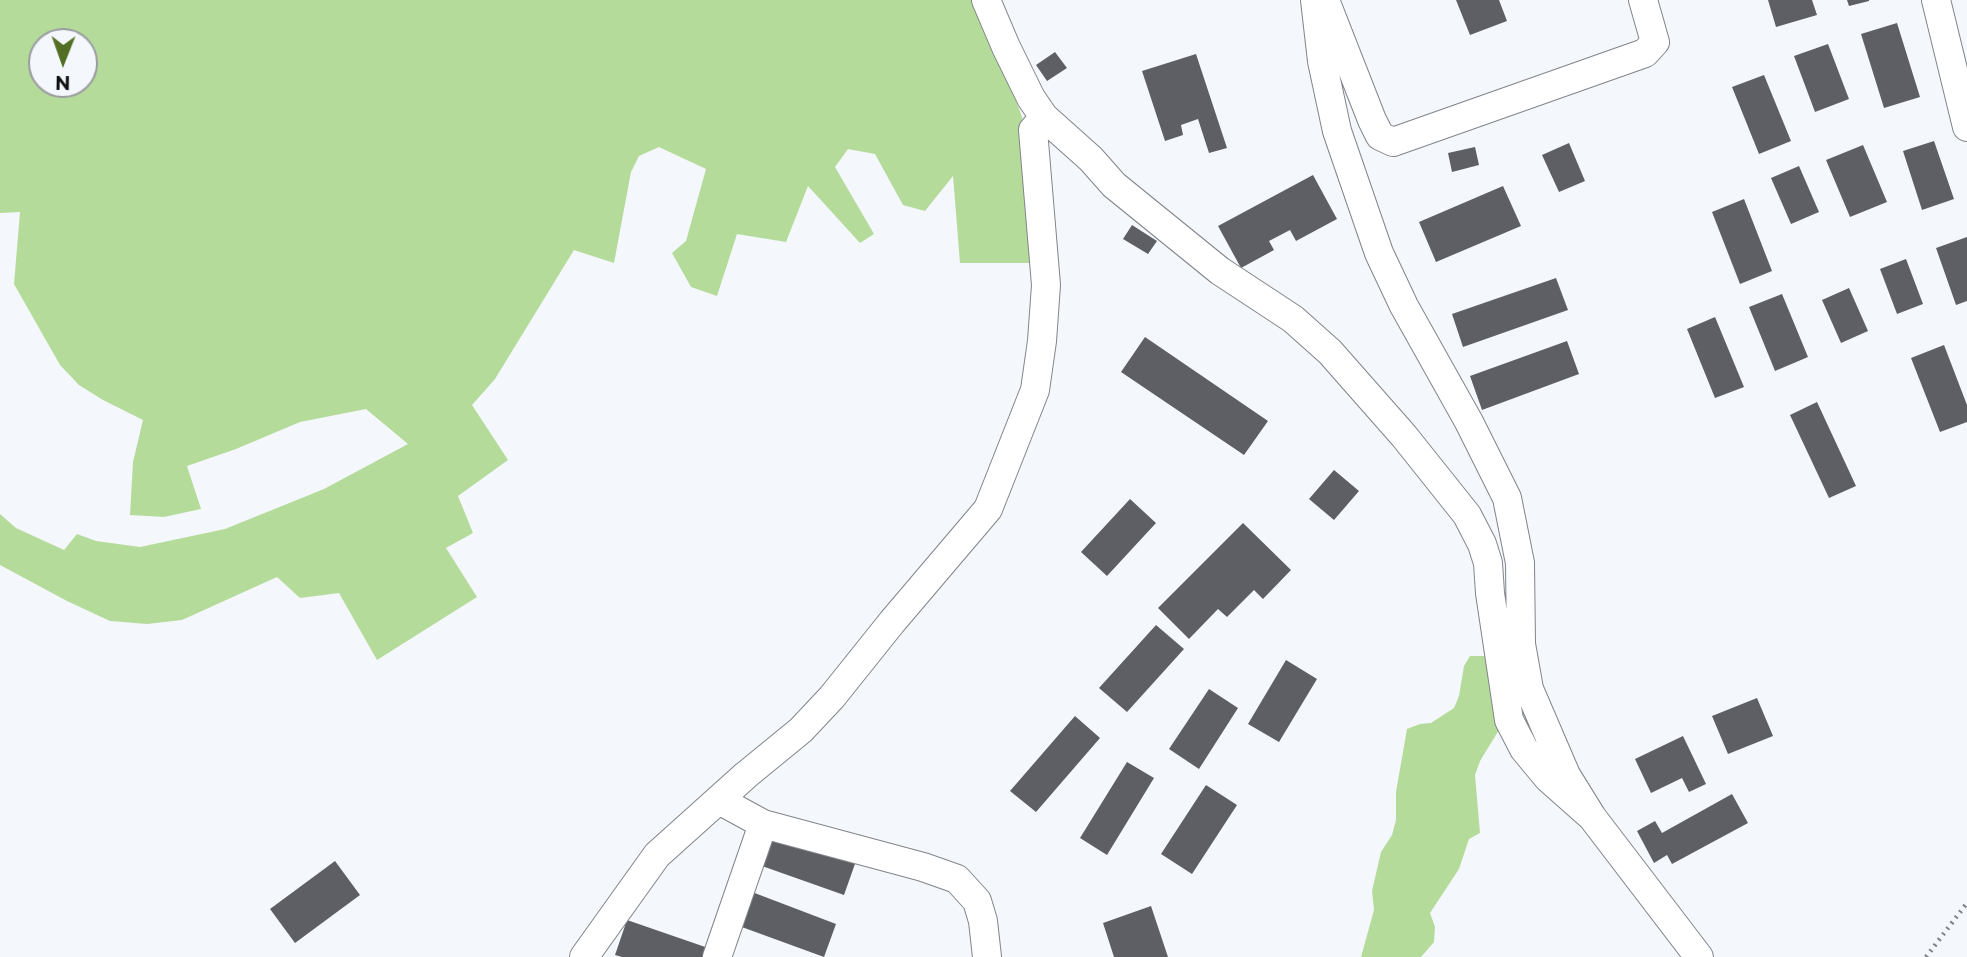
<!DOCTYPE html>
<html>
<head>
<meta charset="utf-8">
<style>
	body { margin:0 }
	#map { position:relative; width:1967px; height:957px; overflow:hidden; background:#f4f7fc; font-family:Montserrat,sans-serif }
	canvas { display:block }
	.north { position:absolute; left:28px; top:28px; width:70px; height:70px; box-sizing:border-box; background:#f4f7fc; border:2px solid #999b9f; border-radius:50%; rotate:181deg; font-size:19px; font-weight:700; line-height:28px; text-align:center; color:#111213 }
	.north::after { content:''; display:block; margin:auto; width:24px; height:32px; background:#526f24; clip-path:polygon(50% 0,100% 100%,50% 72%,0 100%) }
</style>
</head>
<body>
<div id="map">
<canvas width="1967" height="957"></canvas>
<div class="north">N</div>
</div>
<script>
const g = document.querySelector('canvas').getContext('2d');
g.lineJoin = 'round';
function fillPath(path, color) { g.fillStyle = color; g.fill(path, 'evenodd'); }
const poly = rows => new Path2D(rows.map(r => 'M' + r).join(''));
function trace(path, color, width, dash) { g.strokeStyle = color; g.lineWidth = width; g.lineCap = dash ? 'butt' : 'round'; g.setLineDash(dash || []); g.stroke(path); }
fillPath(poly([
	[0,0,979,0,1022,117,1032,214,1034,263,960,263,953,176,925,211,903,205,875,154,848,149,835,167,874,234,860,243,808,186,786,242,737,234,717,296,691,287,672,253,686,241,706,169,659,147,639,156,631,172,614,263,574,250,495,379,472,405,508,460,458,496,473,533,446,548,477,597,377,660,339,593,300,598,277,577,182,620,147,624,110,621,67,601,0,565,0,514,16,528,64,550,77,534,96,541,140,547,225,529,324,489,408,444,366,409,300,422,236,449,187,466,201,509,164,517,130,515,133,462,143,420,103,400,79,385,60,365,14,284,20,212,0,213],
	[42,42,84,42,84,84,42,84],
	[1470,656,1489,656,1502,725,1480,761,1475,775,1480,833,1469,839,1459,869,1430,913,1435,927,1434,942,1421,957,1361,957,1374,910,1372,891,1381,852,1392,835,1396,820,1396,792,1407,729,1420,724,1431,723,1454,708,1459,696,1464,666]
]), '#b5db9b');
fillPath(poly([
	[1456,0,1499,0,1507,21,1470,35],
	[1768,0,1812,0,1817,15,1776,27],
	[1847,0,1869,0,1869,1,1849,6],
	[1897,23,1920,97,1884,108,1861,34],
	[1828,44,1849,99,1815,112,1794,56],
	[1055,52,1067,68,1047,81,1036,65],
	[1196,54,1227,148,1209,153,1198,119,1181,125,1183,135,1165,141,1142,71],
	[1764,75,1791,141,1759,154,1732,87],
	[1934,141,1954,199,1922,210,1903,151],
	[1569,143,1585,181,1559,192,1542,155],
	[1863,145,1887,202,1850,217,1826,160],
	[1475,147,1479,165,1452,172,1448,153],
	[1799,166,1819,212,1791,224,1771,178],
	[1313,175,1337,219,1296,241,1290,230,1269,241,1274,250,1241,268,1218,226],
	[1503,186,1521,226,1436,262,1419,222],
	[1744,199,1772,271,1740,284,1712,212],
	[1132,225,1157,241,1148,254,1123,239],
	[1967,237,1967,301,1956,305,1936,248],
	[1906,259,1923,304,1897,314,1880,269],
	[1556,278,1568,310,1463,347,1452,314],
	[1849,288,1868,331,1841,343,1822,300],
	[1782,294,1808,357,1775,371,1749,307],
	[1715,317,1744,387,1715,398,1687,329],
	[1145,337,1268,421,1244,455,1121,372],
	[1567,341,1579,374,1482,410,1470,376],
	[1944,345,1967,405,1967,422,1940,432,1911,358],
	[1817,402,1856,486,1829,498,1790,415],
	[1334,470,1359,491,1334,520,1309,499],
	[1130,499,1156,523,1107,576,1081,552],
	[1243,523,1291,570,1263,599,1254,590,1227,617,1218,609,1189,639,1158,608],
	[1156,625,1184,649,1127,712,1099,688],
	[1286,660,1317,679,1279,742,1248,724],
	[1209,689,1238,708,1199,769,1169,749],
	[1757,698,1773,736,1728,754,1712,716],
	[1075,716,1100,738,1036,812,1010,791],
	[1683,736,1706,784,1689,792,1682,778,1651,793,1635,759],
	[1127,762,1154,778,1107,855,1080,838],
	[1206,785,1237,805,1192,874,1161,854],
	[1732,794,1748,823,1672,864,1667,855,1654,863,1637,831,1655,821,1662,833],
	[774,832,856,861,844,895,762,866],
	[335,861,360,895,295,943,270,909],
	[752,892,836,924,824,957,739,926],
	[1151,906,1168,957,1114,957,1103,923],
	[627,920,711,949,708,957,622,957,615,955]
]), '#5d5f64');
const minor = poly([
	[986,0,1006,47,1031,98,1044,117,1091,159,1114,185,1220,271,1293,319,1330,352,1404,436,1467,515,1482,544,1488,563,1490,593,1509,720,1524,749,1548,778,1592,817],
	[1315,0,1322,61,1337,131,1379,253,1404,306,1469,422,1507,498,1520,563,1521,644,1529,689,1566,775,1592,817,1699,957],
	[1325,0,1372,120,1380,136,1393,142,1645,53,1655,42,1643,0],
	[1936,0,1967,127],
	[719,800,763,824,923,867,957,879,977,901,983,921,987,957],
	[584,957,657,855,746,775,801,730,832,697,892,622,988,509,1035,390,1042,341,1046,285,1033,130,1044,117],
	[717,957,763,824]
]);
trace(minor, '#818489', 30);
trace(poly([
	[1926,957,1967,903]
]), '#818386', 4.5, [2, 5]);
trace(minor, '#fff', 28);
</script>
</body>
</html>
